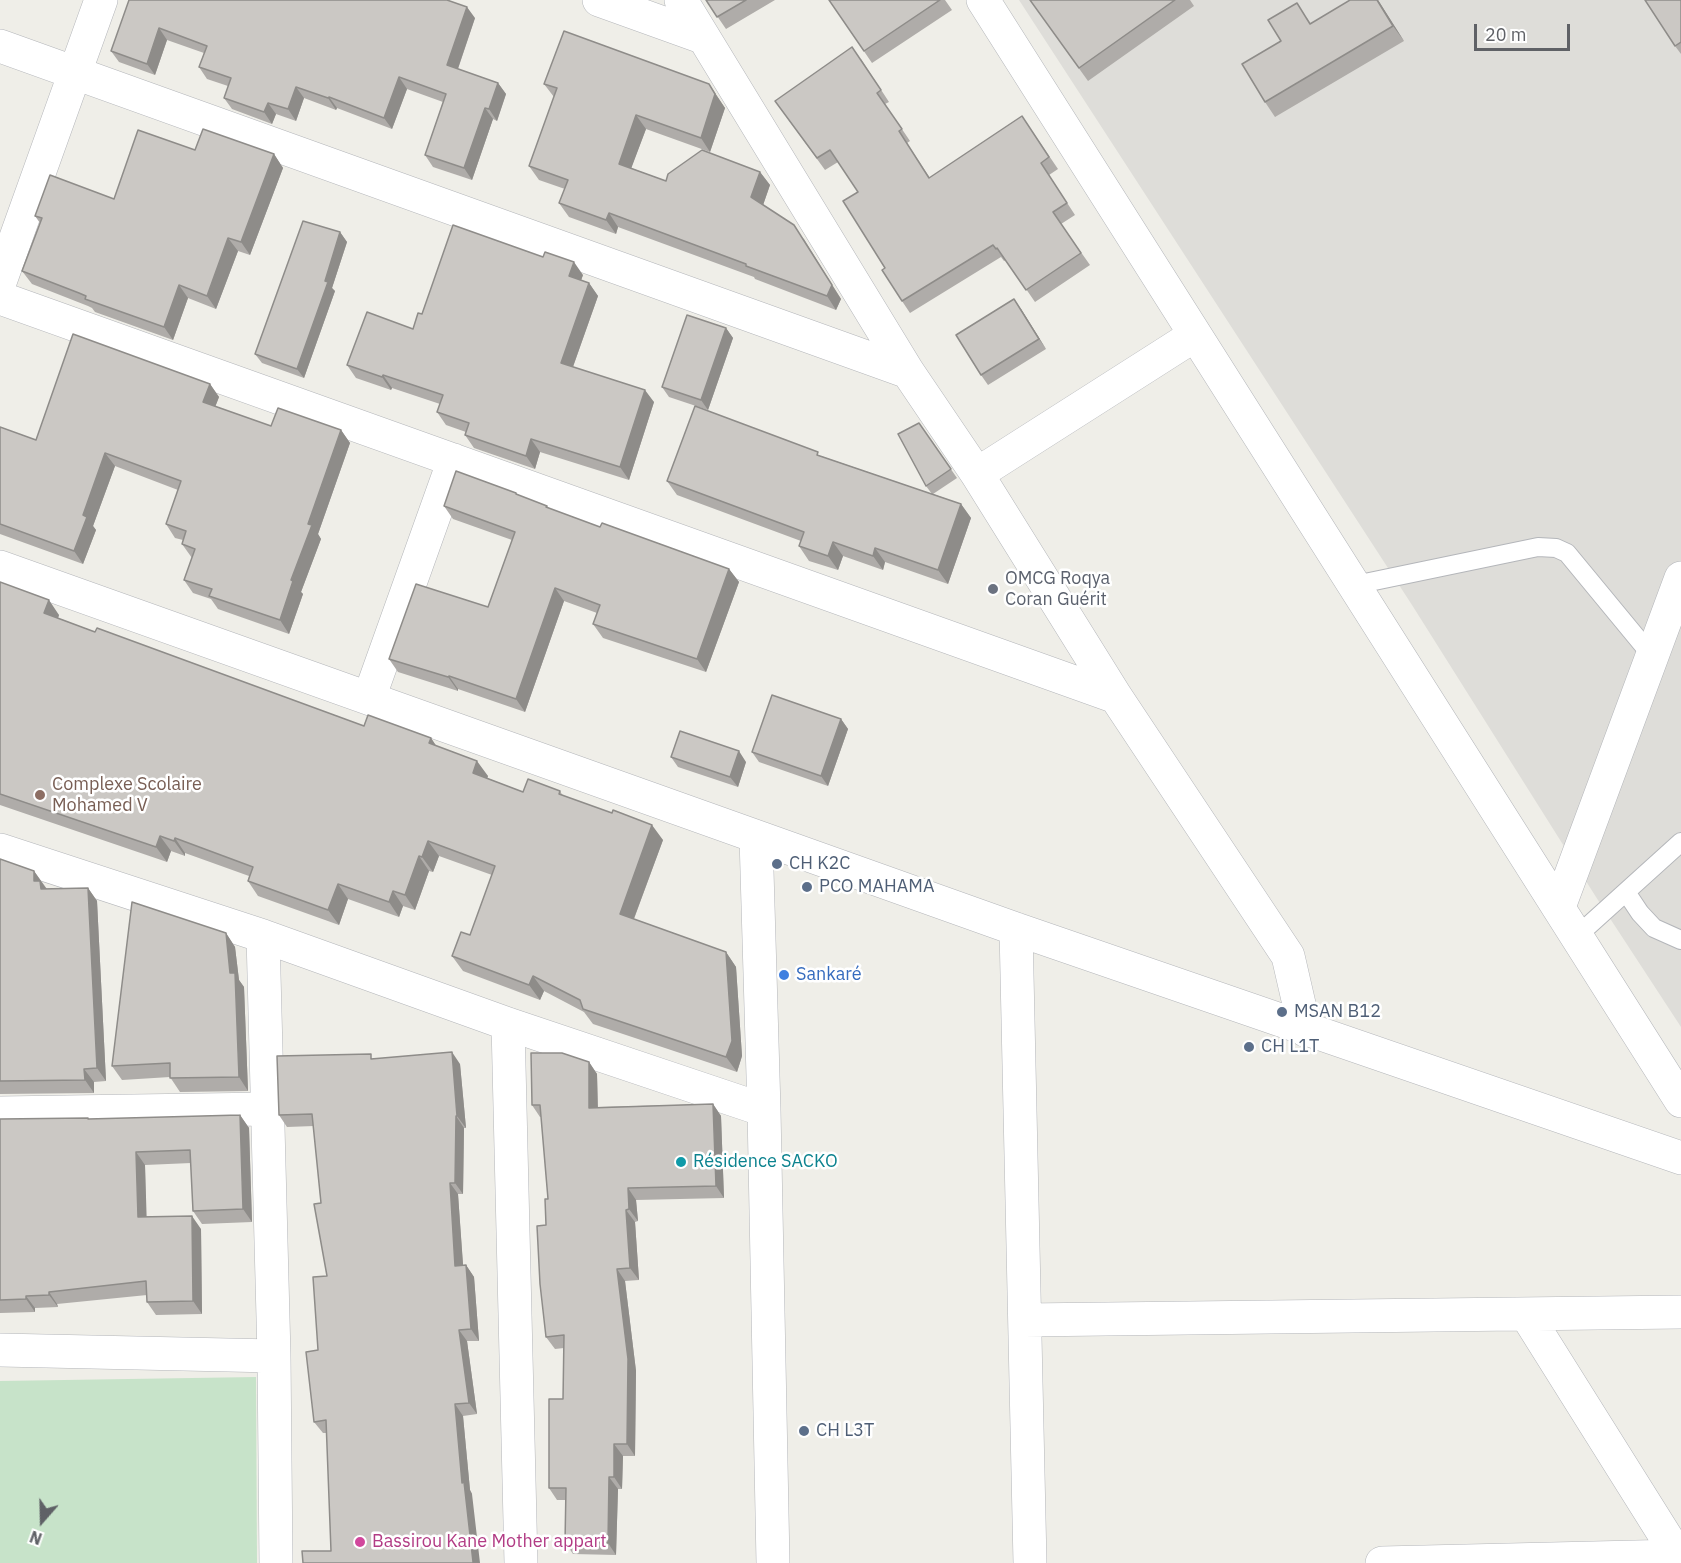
<!DOCTYPE html>
<html>
<head>
<meta charset="utf-8">
<style>
	body { margin:0 }
	#map { position:relative; width:1681px; height:1563px; overflow:hidden; background:#efeee8; font-family:"IBM Plex Sans",sans-serif }
	canvas { display:block }
	.north { position:absolute; left:12px; top:1491px; width:60px; height:60px; -webkit-text-stroke:4px #fff; paint-order:stroke; rotate:200deg; font-size:16px; font-weight:700; line-height:24px; text-align:center; color:#5f6166 }
	.north::after { content:''; display:block; margin:auto; width:21px; height:27px; background:#5f6166; clip-path:polygon(50% 0,100% 100%,50% 72%,0 100%) }
	.scale { position:absolute; left:1474px; top:24px; width:96px; height:27px; box-sizing:border-box; border:3px solid #5f6166; border-top:0; padding-left:8px; font-size:18px; line-height:21px; white-space:nowrap; color:#5f6166; -webkit-text-stroke:4px #fff; paint-order:stroke }
</style>
</head>
<body>
<div id="map">
<canvas width="1681" height="1563"></canvas>
<div class="north">N</div>
<div class="scale">20 m</div>
</div>
<script>
const g = document.querySelector('canvas').getContext('2d');
g.lineJoin = 'round';
function fillPath(path, color) { g.fillStyle = color; g.fill(path, 'evenodd'); }
const poly = rows => new Path2D(rows.map(r => 'M' + r).join(''));
function trace(path, color, width, dash) { g.strokeStyle = color; g.lineWidth = width; g.lineCap = dash ? 'butt' : 'round'; g.setLineDash(dash || []); g.stroke(path); }
function label(font, color, halo, rows, align = 'center') {
  g.font = font + ' "IBM Plex Sans",sans-serif'; g.lineWidth = 5; g.setLineDash([]); g.textBaseline = 'middle'; g.strokeStyle = halo; g.fillStyle = color; for (const [text, x, y, turn = 0] of rows) {
    g.save(); g.translate(x, y); g.rotate((+turn || 0) * Math.PI / 180); g.textAlign = isNaN(turn) ? turn : align; if (halo) g.strokeText(text, 0, 0); g.fillText(text, 0, 0); g.restore();
  }
}
fillPath(poly([
	[1019,0,1681,0,1681,1027,1596,897,1412,605]
]), '#deddd9');
fillPath(poly([
	[256,1377,257,1563,0,1563,0,1381]
]), '#c7e3c9');
const lane = poly([
	[1355,585,1538,547,1556,548,1567,553,1652,656],
	[1626,892,1640,913,1654,928,1681,940],
	[1577,936,1681,842]
]);
const street = poly([
	[599,0,702,37],
	[681,0,908,372,977,474,1116,697,1288,956,1305,1030],
	[983,0,1681,1101],
	[0,46,908,372],
	[0,282,101,0],
	[0,298,1116,697],
	[977,474,1195,335],
	[0,567,1016,929,1681,1158],
	[369,698,454,460],
	[756,837,764,1110,773,1563],
	[0,850,263,936,508,1024,764,1110],
	[1559,907,1681,578],
	[1016,929,1030,1563],
	[263,936,274,1356,276,1563],
	[508,1024,521,1563],
	[0,1113,267,1109],
	[1526,1314,1681,1561],
	[1025,1320,1681,1312],
	[0,1350,274,1356],
	[1382,1563,1678,1556]
]);
trace(lane, '#b4b6ba', 20);
trace(street, '#b4b6ba', 34);
trace(lane, '#fff', 18);
trace(street, '#fff', 33);
fillPath(poly([
	[129,0,475,18,458,69,498,83,506,94,497,121,493,119,472,180,433,167,425,155,443,102,407,89,392,129,337,108,336,110,304,98,296,121,276,114,272,124,232,109,224,98,228,86,207,79,199,67,204,53,167,40,155,75,119,62,111,51],
	[706,0,775,0,726,29],
	[829,0,945,0,952,10,872,63],
	[1030,0,1190,0,1194,6,1088,81],
	[1378,0,1404,41,1275,117,1265,102,1281,41,1307,18,1311,24],
	[1681,0,1681,54,1675,46],
	[861,59,889,102,885,104,910,141,907,143,930,178,1022,116,1058,169,1049,175,1075,215,1061,224,1090,265,1035,302,1006,260,1004,261,1001,257,910,313,902,301,885,268,858,192,838,162,825,170,775,101],
	[544,84,709,84,725,108,710,152,646,129,631,168,666,181,760,172,770,185,763,205,804,239,841,299,836,310,755,279,754,277,618,227,616,234,569,217,559,203,565,189,539,180,529,166,554,97],
	[195,150,274,154,283,168,250,255,238,251,216,309,188,298,173,340,95,312,92,308,88,306,32,284,22,271,40,223,35,216,114,199],
	[340,232,347,242,332,288,335,291,304,378,262,363,255,354],
	[583,275,581,280,589,283,598,296,573,367,654,402,629,480,540,452,535,469,474,448,465,435,466,432,446,425,437,412,440,404,392,388,391,390,356,378,347,365,413,329,422,314],
	[1021,309,1046,349,988,385,981,375],
	[726,328,733,338,708,410,669,397,662,387],
	[210,384,219,397,215,407,271,426,341,430,350,443,318,534,321,539,301,592,303,594,289,634,218,609,211,599,193,593,184,580,192,558,182,544,183,540,175,538,166,524,178,490,115,466,93,526,96,530,83,564,0,534,0,427,36,440],
	[919,423,957,478,933,494,961,504,971,518,948,584,885,562,883,570,843,556,838,570,809,561,799,546,801,541,677,495,667,481,821,456,932,494,926,486],
	[516,493,518,495,547,506,548,508,600,527,729,569,739,582,706,672,603,638,593,624,597,613,564,601,525,712,458,689,458,691,398,672,389,659,488,607,512,540,453,519,444,506],
	[0,582,59,615,58,618,95,632,364,726,431,738,436,746,488,776,487,778,523,792,560,791,563,796,663,840,634,919,726,952,736,967,742,1056,737,1072,593,1024,584,1012,544,991,540,1000,463,971,452,956,470,935,492,875,439,856,433,872,429,871,415,910,403,906,399,917,348,899,339,925,258,896,248,881,249,876,185,853,185,856,171,851,167,862,0,805],
	[841,719,848,729,828,786,759,762,752,752],
	[671,757,746,762,738,787,678,767],
	[0,859,34,871,47,889,88,888,97,901,106,1081,94,1082,94,1093,0,1094],
	[226,933,235,947,239,980,244,987,248,1091,180,1092,170,1077,122,1080,112,1066],
	[374,1059,460,1064,466,1128,464,1128,463,1194,458,1194,463,1266,466,1265,474,1277,479,1341,467,1341,477,1414,463,1416,470,1490,472,1494,331,1551,327,1433,323,1433,314,1422,318,1350,327,1276,314,1126,287,1127,279,1115],
	[589,1062,597,1074,598,1107,713,1104,721,1116,724,1198,636,1200,638,1221,635,1222,639,1280,625,1281,636,1371,635,1456,623,1456,622,1489,618,1489,616,1555,573,1554,565,1542,566,1500,557,1500,549,1488,563,1399,564,1348,555,1349,546,1337,546,1225,548,1199,541,1117,540,1117,532,1105],
	[240,1115,249,1128,252,1222,202,1224,193,1211,191,1163,145,1165,146,1217,201,1229,202,1314,156,1315,147,1302,147,1295,57,1304,58,1307,35,1308,35,1312,0,1313,0,1119,89,1119]
]), '#afaca9');
fillPath(poly([
	[1377,0,1378,0,1404,41,1393,26],
	[467,7,475,18,455,77,447,65],
	[159,28,167,40,155,75,147,64],
	[399,77,407,89,392,129,384,118],
	[498,83,506,94,497,121,489,109],
	[709,84,725,108,710,152,701,138],
	[296,87,304,98,296,121,288,109],
	[329,97,337,108,336,110,328,98],
	[268,103,276,114,272,124,264,112],
	[485,108,493,119,472,180,464,168],
	[636,115,646,129,628,177,619,164],
	[274,154,283,168,250,255,241,242],
	[760,172,770,185,761,211,751,197],
	[609,213,618,227,616,234,606,220],
	[794,225,841,299,836,310,827,296],
	[340,232,347,242,332,288,335,291,304,378,297,369],
	[228,238,238,251,216,309,207,296],
	[574,262,583,275,578,289,569,276],
	[589,283,598,296,570,375,561,363],
	[179,285,188,298,173,340,164,327],
	[1014,299,1021,309,1046,349,1039,339],
	[726,328,733,338,708,410,701,400],
	[383,375,392,388,391,390,382,377],
	[210,384,219,397,212,415,203,402],
	[645,390,654,402,629,480,620,467],
	[341,430,350,443,318,534,321,539,301,592,303,594,289,634,280,620,308,524],
	[531,439,540,452,535,469,526,456],
	[105,453,115,466,93,526,96,530,83,564,74,551,83,515],
	[961,504,971,518,948,584,938,570],
	[833,542,843,556,838,570,828,556],
	[875,548,885,562,883,570,873,556],
	[729,569,739,582,706,672,697,659],
	[555,588,564,601,525,712,516,699],
	[49,600,59,615,55,627,44,613],
	[449,676,458,689,458,691,448,677],
	[841,719,848,729,828,786,821,776],
	[431,738,441,753,429,743],
	[739,751,746,762,738,787,730,777],
	[477,761,488,776,484,788,473,773],
	[652,825,663,840,630,929,620,914],
	[160,836,171,851,167,862,156,847],
	[175,838,185,853,185,856,174,841],
	[428,841,439,856,433,872,422,857],
	[419,856,429,871,415,910,405,895],
	[34,871,50,894,50,902,34,881],
	[338,884,348,899,339,925,328,910],
	[88,888,97,901,106,1081,97,1068],
	[393,891,403,906,399,917,389,902],
	[226,933,235,947,239,980,244,987,248,1091,239,1077,230,973],
	[726,952,736,967,742,1056,737,1072,726,1057],
	[533,976,544,991,540,1000,529,985],
	[452,1052,460,1064,466,1128,457,1116],
	[589,1062,597,1074,598,1120,589,1108],
	[84,1069,94,1082,94,1093,85,1080],
	[713,1104,721,1116,724,1198,716,1186],
	[240,1115,249,1128,252,1222,243,1209],
	[456,1116,464,1128,463,1194,455,1183],
	[136,1152,145,1165,147,1229,138,1217],
	[450,1183,458,1194,464,1278,455,1266],
	[628,1188,636,1200,638,1221,629,1209],
	[626,1210,635,1222,639,1280,630,1268],
	[192,1216,201,1229,202,1314,193,1301],
	[466,1265,474,1277,479,1341,471,1329],
	[617,1269,625,1281,636,1371,635,1456,627,1444],
	[49,1292,57,1304,58,1307,49,1295],
	[26,1296,35,1308,35,1312,26,1299],
	[459,1330,467,1341,477,1414,469,1403],
	[455,1404,463,1416,470,1490,472,1494,480,1563,474,1563,473,1562,462,1483],
	[614,1444,623,1456,622,1489,614,1477],
	[609,1477,618,1489,616,1555,608,1543]
]), '#8e8c89');
const building = poly([
	[129,0,447,0,467,7,447,65,498,83,489,109,485,108,464,168,425,155,446,94,399,77,384,118,329,97,328,98,296,87,288,109,268,103,264,112,224,98,231,78,199,67,207,46,159,28,147,64,111,51,129,0],
	[706,0,746,0,717,17,706,0],
	[829,0,940,0,864,51,829,0],
	[1030,0,1175,0,1079,68,1030,0],
	[1350,0,1377,0,1393,26,1265,102,1242,64,1281,41,1268,20,1297,3,1310,24,1350,0],
	[1645,0,1681,0,1681,42,1675,46,1645,0],
	[564,31,709,84,715,94,701,138,636,115,619,164,666,181,668,174,702,150,760,172,751,197,794,225,832,285,827,296,746,266,746,264,609,213,606,220,559,203,568,180,529,166,557,88,544,84,564,31],
	[852,47,881,90,877,93,902,129,899,131,929,178,1022,116,1049,157,1041,163,1067,203,1053,212,1081,253,1026,290,997,248,996,249,993,245,902,301,882,270,885,268,843,201,858,192,830,150,817,158,775,101,852,47],
	[203,129,274,154,241,242,228,238,207,296,179,285,164,327,85,299,86,296,79,293,22,271,42,218,35,216,50,175,114,199,138,130,195,150,203,129],
	[303,221,340,232,325,281,328,282,297,369,255,354,303,221],
	[453,225,543,257,545,252,574,262,569,276,589,283,561,363,645,390,620,467,531,439,526,456,465,435,469,423,437,412,443,395,383,375,382,377,347,365,367,312,413,329,418,313,422,314,453,225],
	[1014,299,1039,339,981,375,956,335,1014,299],
	[687,315,726,328,701,400,662,387,687,315],
	[73,334,210,384,203,402,271,426,278,408,341,430,308,524,312,525,291,580,293,581,280,620,209,596,212,589,184,580,195,549,182,544,186,531,166,524,181,481,105,453,83,515,87,517,74,551,0,524,0,427,36,440,73,334],
	[695,406,818,452,817,455,961,504,938,570,875,548,873,556,833,542,828,556,799,546,804,532,667,481,695,406],
	[919,423,951,469,926,486,898,434,919,423],
	[456,471,516,493,516,494,547,506,546,507,600,527,602,523,729,569,697,659,593,624,600,605,555,588,516,699,449,676,448,677,389,659,416,584,488,607,515,532,444,506,456,471],
	[0,582,49,600,44,613,95,632,97,628,364,726,368,715,431,738,429,743,477,761,473,773,523,792,528,779,560,791,559,794,612,813,613,810,652,825,620,914,726,952,732,1041,726,1057,583,1009,580,1000,533,976,529,985,452,956,461,932,470,935,495,866,428,841,422,857,419,856,405,895,393,891,389,902,338,884,328,910,248,881,253,867,175,838,174,841,160,836,156,847,0,794,0,582],
	[772,695,841,719,821,776,752,752,772,695],
	[680,731,739,751,730,777,671,757,680,731],
	[0,859,34,871,34,881,40,881,41,889,88,888,97,1068,84,1069,85,1080,0,1081,0,859],
	[132,902,226,933,230,973,235,973,239,1077,170,1078,170,1063,112,1066,132,902],
	[452,1052,457,1116,456,1116,455,1183,450,1183,455,1266,466,1265,471,1329,459,1330,469,1403,455,1404,462,1483,464,1482,473,1562,476,1562,476,1563,303,1563,302,1551,331,1551,326,1420,314,1422,306,1352,318,1350,313,1277,327,1276,314,1204,321,1203,312,1114,279,1115,277,1056,371,1054,371,1059,452,1052],
	[531,1053,562,1053,589,1062,589,1108,713,1104,716,1186,628,1188,629,1209,626,1210,630,1268,617,1269,628,1359,627,1444,614,1444,614,1477,609,1477,608,1543,565,1542,566,1488,549,1488,549,1399,563,1399,564,1335,546,1337,540,1284,537,1226,546,1225,545,1199,548,1199,540,1105,532,1105,531,1053],
	[240,1115,243,1209,193,1211,190,1150,136,1152,138,1217,192,1216,193,1301,147,1302,146,1281,49,1292,49,1295,26,1296,26,1299,0,1300,0,1119,88,1118,88,1119,240,1115]
]);
fillPath(building, '#cbc8c4');
trace(building, '#8e8c89', 1.5);
for (const [x, y, r, color] of [
	[993,589,6,"#6b7280"],
	[40,795,6,"#8d6e63"],
	[777,864,6,"#5c6f8a"],
	[807,887,6,"#5c6f8a"],
	[784,975,6,"#3f7fe0"],
	[1282,1012,6,"#5c6f8a"],
	[1249,1047,6,"#5c6f8a"],
	[681,1162,6,"#0f9aa8"],
	[804,1431,6,"#5c6f8a"],
	[360,1542,6,"#d1479c"]
]) { const dot = new Path2D(); dot.arc(x, y, r, 0, 2 * Math.PI); g.fillStyle = color; g.fill(dot); trace(dot, '#fff', 2); }
label('18px', '#5b616d', '#fff', [
	["OMCG Roqya",1005,579],
	["Coran Guérit",1005,600]
], 'left');
label('18px', '#785e54', '#fff', [
	["Complexe Scolaire",52,785],
	["Mohamed V",52,806]
], 'left');
label('18px', '#4e5e75', '#fff', [
	["CH K2C",789,864],
	["PCO MAHAMA",819,887],
	["MSAN B12",1294,1012],
	["CH L1T",1261,1047],
	["CH L3T",816,1431]
], 'left');
label('18px', '#366cbe', '#fff', [
	["Sankaré",796,975]
], 'left');
label('18px', '#0d838f', '#fff', [
	["Résidence SACKO",693,1162]
], 'left');
label('18px', '#b23c85', '#fff', [
	["Bassirou Kane Mother appart",372,1542]
], 'left');
</script>
</body>
</html>
